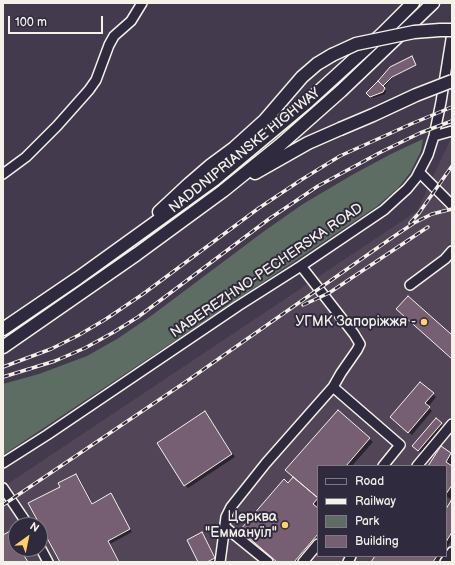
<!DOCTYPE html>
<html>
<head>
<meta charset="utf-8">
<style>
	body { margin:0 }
	#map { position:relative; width:455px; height:565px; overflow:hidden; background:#443a4d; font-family:"Balsamiq Sans",sans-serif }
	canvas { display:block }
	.frame { position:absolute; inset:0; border:4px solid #f4f1e8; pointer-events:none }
	.legend { position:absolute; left:317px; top:465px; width:130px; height:92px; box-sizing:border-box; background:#2f2a3d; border:1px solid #7e7a81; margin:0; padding:5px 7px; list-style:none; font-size:12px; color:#f4f1e8 }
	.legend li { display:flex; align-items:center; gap:8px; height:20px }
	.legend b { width:20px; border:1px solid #7e7a81 }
	.north { position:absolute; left:8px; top:517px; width:40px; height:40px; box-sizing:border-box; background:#2f2a3d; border:1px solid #7e7a81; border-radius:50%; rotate:33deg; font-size:11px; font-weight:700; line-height:16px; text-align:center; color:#f4f1e8 }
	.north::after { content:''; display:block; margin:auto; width:14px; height:18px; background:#ffd166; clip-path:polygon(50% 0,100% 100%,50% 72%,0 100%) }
	.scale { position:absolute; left:8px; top:16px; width:95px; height:18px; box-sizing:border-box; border:2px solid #f4f1e8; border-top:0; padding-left:5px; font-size:12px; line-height:14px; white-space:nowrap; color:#f4f1e8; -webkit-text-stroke:3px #2f2a3d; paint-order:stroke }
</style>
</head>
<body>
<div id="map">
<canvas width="455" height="565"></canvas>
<div class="frame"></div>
<ul class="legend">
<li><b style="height:5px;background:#2f2a3d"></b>Road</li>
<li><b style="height:5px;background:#f4f1e8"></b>Railway</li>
<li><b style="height:11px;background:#5e6d64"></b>Park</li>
<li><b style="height:11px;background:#765f73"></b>Building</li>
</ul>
<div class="north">N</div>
<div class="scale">100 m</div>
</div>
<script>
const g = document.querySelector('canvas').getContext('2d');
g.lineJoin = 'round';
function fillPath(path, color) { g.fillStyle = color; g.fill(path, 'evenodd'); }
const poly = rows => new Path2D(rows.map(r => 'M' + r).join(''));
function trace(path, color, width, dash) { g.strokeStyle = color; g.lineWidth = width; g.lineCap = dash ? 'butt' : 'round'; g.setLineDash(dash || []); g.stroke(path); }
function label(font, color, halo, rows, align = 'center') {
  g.font = font + ' "Balsamiq Sans",sans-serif'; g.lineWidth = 4; g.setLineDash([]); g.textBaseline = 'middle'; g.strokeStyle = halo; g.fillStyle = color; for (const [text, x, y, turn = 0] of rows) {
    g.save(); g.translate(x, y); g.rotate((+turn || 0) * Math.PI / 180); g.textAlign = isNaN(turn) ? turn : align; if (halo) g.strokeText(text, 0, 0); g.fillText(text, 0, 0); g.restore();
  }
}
fillPath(poly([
	[452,136,452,562,3,562,3,487,417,211],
	[318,466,446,466,446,556,318,556],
	[16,525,40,525,40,549,16,549]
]), '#534558');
fillPath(poly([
	[423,139,421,151,410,173,398,188,376,207,3,455,3,384,39,374,87,356,117,339,151,316,263,232,303,204,352,175,391,154]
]), '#5e6d64');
fillPath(poly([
	[412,58,416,65,393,77,383,88,386,91,385,94,373,98,368,93],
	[420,383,436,397,428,407,432,411,412,435,394,420],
	[338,411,373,442,352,466,318,466,318,505,316,507,318,509,318,540,300,562,278,562,288,484,294,477],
	[208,416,235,457,188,488,185,485],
	[441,424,444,427,422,453,417,449],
	[442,448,452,455,452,463,450,466,452,467,452,495,450,499,446,496,446,466,429,466],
	[76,475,79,478,93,504,114,498,132,532,110,544,120,562,61,562,61,487],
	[452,501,452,540,446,549,446,510],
	[10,532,13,535,16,541,16,549,21,549,28,562,3,562,3,536],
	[201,533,204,536,218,561,216,562,200,562],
	[376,556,442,556,438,562,372,562]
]), '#0007');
const building = poly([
	[412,56,416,65,392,77,383,86,378,81,390,67,412,56],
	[378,81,385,88,383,92,370,97,366,93,378,81],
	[408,296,452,335,452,359,396,309,408,296],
	[420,382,434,393,425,403,430,407,408,433,390,417,420,382],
	[338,410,370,438,346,466,318,466,318,498,285,470,338,410],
	[205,411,232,454,184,486,157,443,205,411],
	[436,418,442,423,418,451,412,446,436,418],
	[441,446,451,453,446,462,452,466,452,485,446,494,446,466,428,466,441,446],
	[76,474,92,504,111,493,130,529,108,541,119,562,60,562,28,503,60,487,58,483,76,474],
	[293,477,318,498,313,504,318,508,318,534,294,562,277,562,240,530,284,479,288,483,293,477],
	[452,499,452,532,446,542,446,509,452,499],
	[10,531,16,542,16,549,20,549,28,562,3,562,3,535,10,531],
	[202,532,215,558,207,562,198,562,187,540,202,532],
	[375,556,437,556,433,562,371,562,375,556]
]);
fillPath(building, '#765f73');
trace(building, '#f4f1e8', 1);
const minor = poly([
	[434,136,452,131],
	[419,172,452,205],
	[3,174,26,157,57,126,89,90,96,80,109,45,114,36,131,21,142,3],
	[410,285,445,259,452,251],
	[333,387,400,445,383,466],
	[3,463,47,435,238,306,301,266,384,210,397,198,407,189,416,178,428,155,434,136,441,102,452,33],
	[417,466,452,424],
	[3,488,28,525],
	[225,527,268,562],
	[40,547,48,562],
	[220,562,226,517,231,507,266,463,333,387,341,373,357,350,360,344,354,334,301,266],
	[303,562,318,544],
	[348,562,351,556],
	[445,562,452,552]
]);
const major = poly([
	[255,173,308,143,340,129],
	[159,212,189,184,211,165,234,148,265,120,302,77,317,64,332,55],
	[3,329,78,278,214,180,305,104,383,33,413,3],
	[3,347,137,254,223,191,280,145,341,91,433,3]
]);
trace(minor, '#f4f1e8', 12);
trace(major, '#f4f1e8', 15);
trace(minor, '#2f2a3d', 9);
trace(major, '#2f2a3d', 12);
const rail = poly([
	[410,223,419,213,452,166],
	[303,305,329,293,428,227],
	[3,367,51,349,79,335,106,319,143,294,259,208,301,180,340,156,411,124,452,107],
	[3,377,55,361,85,348,114,332,138,317,269,219,318,186,381,152,420,133,452,121],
	[3,505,184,383,393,237,414,223,432,214,452,209]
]);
trace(rail, '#f4f1e8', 3.5);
trace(rail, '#2f2a3d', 2, [6]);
const majorBridge = poly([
	[332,55,356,44,414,32,440,30,452,30],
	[340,129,373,115,416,95,452,81]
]);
trace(majorBridge, '#f4f1e8', 15, []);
trace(majorBridge, '#2f2a3d', 12);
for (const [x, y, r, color] of [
	[424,322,4,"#ffd166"],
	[285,525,4,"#ffd166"]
]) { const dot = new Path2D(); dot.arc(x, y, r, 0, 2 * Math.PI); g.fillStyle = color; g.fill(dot); trace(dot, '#2f2a3d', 1.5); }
label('14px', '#f4f1e8', '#2f2a3d', [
	["NADDNIPRIANSKE HIGHWAY",245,151,-39],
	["NABEREZHNO-PECHERSKA ROAD",267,271,-34]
]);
label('14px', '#f4f1e8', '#2f2a3d', [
	["УГМК Запоріжжя -",416,322],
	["Церква",277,517],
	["\"Еммануїл\"",277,533]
], 'right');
</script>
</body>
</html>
